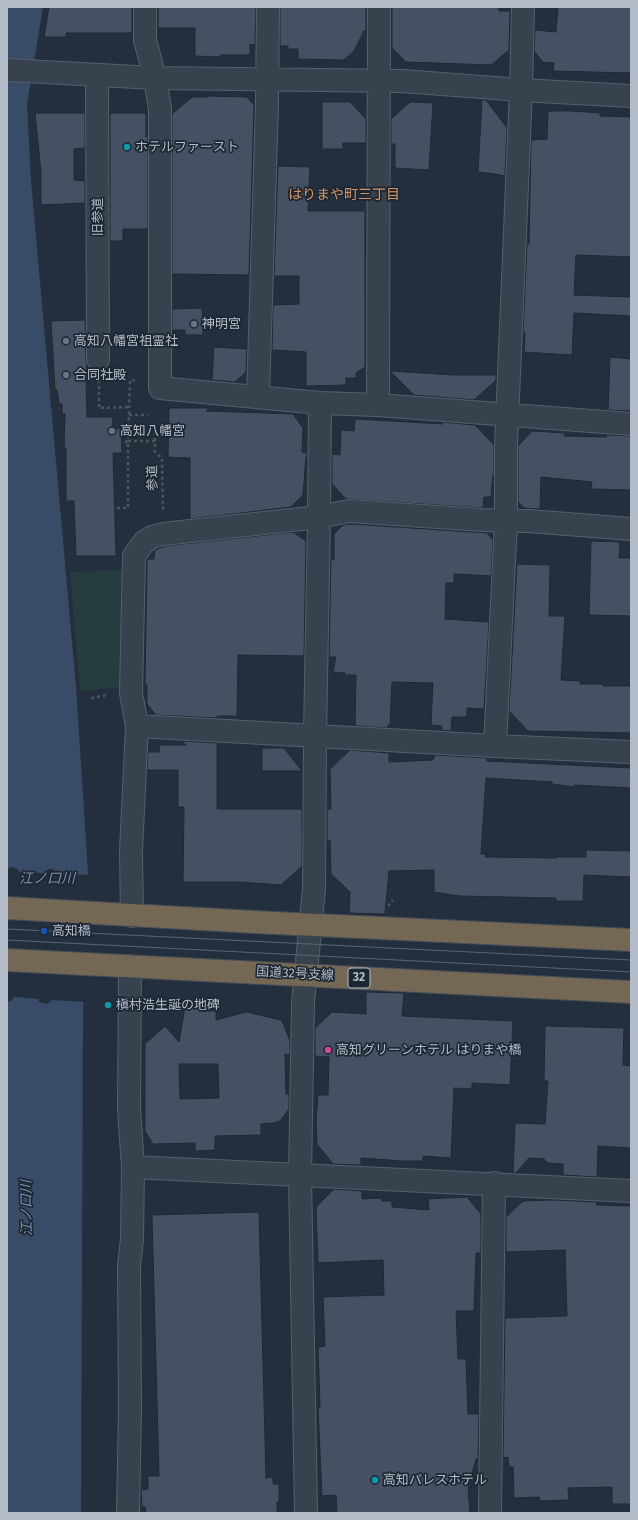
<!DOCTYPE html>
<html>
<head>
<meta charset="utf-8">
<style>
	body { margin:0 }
	#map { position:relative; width:638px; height:1520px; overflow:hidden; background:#242f3e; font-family:"Fira Sans",sans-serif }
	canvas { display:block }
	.frame { position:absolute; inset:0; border:8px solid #b4bcc9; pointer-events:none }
</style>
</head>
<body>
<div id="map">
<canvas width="638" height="1520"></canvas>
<div class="frame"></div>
</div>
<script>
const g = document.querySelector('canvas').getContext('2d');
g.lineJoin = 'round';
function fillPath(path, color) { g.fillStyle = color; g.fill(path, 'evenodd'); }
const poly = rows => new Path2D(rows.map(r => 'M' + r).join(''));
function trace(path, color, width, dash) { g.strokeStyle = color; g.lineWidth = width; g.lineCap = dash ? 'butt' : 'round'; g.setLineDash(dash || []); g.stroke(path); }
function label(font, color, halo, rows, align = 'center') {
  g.font = font + ' "Fira Sans","Noto Sans JP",sans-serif'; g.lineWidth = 3.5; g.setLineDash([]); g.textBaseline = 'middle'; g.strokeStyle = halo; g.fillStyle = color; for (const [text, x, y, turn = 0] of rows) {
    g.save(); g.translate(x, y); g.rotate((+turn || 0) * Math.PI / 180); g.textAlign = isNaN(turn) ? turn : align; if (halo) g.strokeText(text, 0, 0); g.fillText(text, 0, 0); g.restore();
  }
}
fillPath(poly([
	[123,570,120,687,80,691,70,572]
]), '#263c3f');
fillPath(poly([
	[7,7,43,7,27,104,31,181,76,687,88,873,83,1012,81,1513,7,1513]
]), '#394c67');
fillPath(poly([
	[12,867,16,868,20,872,44,873,48,869,53,869,58,874,90,875,85,1002,52,1000,49,1003,46,1004,39,1002,38,999,14,997,11,1001,7,1002,7,869]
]), '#242f3e');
const building = poly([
	[49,7,132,7,132,33,66,33,66,37,44,37,49,7],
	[158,7,256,7,255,45,250,44,250,55,221,55,221,57,195,56,195,28,158,28,158,7],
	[280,7,366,7,366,31,364,31,354,51,344,60,298,59,298,49,288,49,288,46,280,46,280,7],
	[392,7,499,7,499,11,510,11,509,50,491,65,406,62,392,48,392,7],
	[558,7,631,7,631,73,553,71,554,63,543,62,534,51,535,30,556,32,558,7],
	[207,96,247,97,254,105,249,275,172,274,172,114,192,97,207,97,207,96],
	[482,100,486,100,507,128,505,176,495,174,478,172,482,100],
	[323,102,350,102,366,119,366,143,343,143,343,149,322,149,322,103,323,102],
	[410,102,433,103,429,170,395,168,395,144,391,144,391,119,410,102],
	[548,111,571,111,600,113,600,116,631,117,631,257,576,255,574,295,631,297,631,316,574,313,572,355,524,352,525,333,523,333,527,244,529,244,531,140,547,139,548,111],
	[35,113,85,113,85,148,74,149,74,180,85,181,85,203,41,205,41,172,35,113],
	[110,113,146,113,146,137,148,135,148,229,123,229,123,241,110,241,110,113],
	[278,166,310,167,308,211,365,211,365,367,356,373,356,378,346,378,346,385,306,386,306,352,272,350,273,305,299,304,299,276,274,276,278,166],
	[202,308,203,335,185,335,185,330,172,330,172,309,202,308],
	[85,320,86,359,88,382,86,382,87,417,113,417,112,429,121,428,122,453,113,453,116,556,76,556,74,501,66,501,66,448,64,448,65,414,62,414,62,404,59,404,57,390,55,390,51,321,85,320],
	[214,347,247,349,246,372,235,382,212,380,214,347],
	[610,357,631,359,631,411,608,410,610,357],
	[391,371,452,375,496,375,496,380,474,400,414,395,391,372,391,371],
	[169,408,209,408,206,411,293,414,303,428,302,452,307,453,307,459,306,457,303,495,291,507,190,519,190,458,168,457,169,408],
	[355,419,443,424,441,422,475,425,494,445,494,476,493,475,491,497,484,497,483,508,346,499,332,484,332,454,340,455,341,430,354,431,355,419],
	[532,431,565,433,564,436,606,437,606,435,631,436,631,490,591,489,592,482,541,477,540,509,524,508,518,502,518,446,532,431],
	[350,524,487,533,493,540,491,576,454,574,454,583,446,583,445,619,489,622,484,709,467,708,467,717,452,717,451,731,441,730,442,726,431,725,433,683,392,682,390,725,388,725,388,728,355,726,356,675,345,675,345,673,333,672,336,657,329,657,331,558,334,560,334,534,343,525,350,524],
	[293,532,306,541,304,656,238,655,237,716,217,716,217,718,156,715,147,704,147,685,145,685,147,559,154,559,155,550,165,546,293,532],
	[591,541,620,542,619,558,631,558,631,616,589,615,591,541],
	[517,564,550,565,549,616,565,616,561,680,580,681,580,684,603,684,603,686,631,686,631,733,528,731,509,711,517,564],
	[182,741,217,743,217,809,302,809,302,866,281,885,239,882,183,882,184,807,178,807,178,770,147,770,148,752,159,752,160,745,186,745,182,741],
	[262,748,284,748,302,771,262,771,262,748],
	[350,750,389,753,389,762,433,760,435,755,487,758,487,761,631,768,631,788,575,785,574,787,552,784,552,782,486,778,481,854,486,854,485,857,557,858,557,857,586,857,586,850,631,851,631,877,584,875,583,901,556,901,556,898,459,896,434,892,434,870,389,871,385,914,349,913,350,892,331,874,330,840,327,842,327,809,331,809,330,769,350,750],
	[366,992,404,993,402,1016,513,1021,510,1085,472,1083,472,1089,454,1088,451,1158,423,1156,423,1161,403,1161,361,1158,361,1165,333,1164,317,1144,316,1120,318,1095,328,1095,329,1057,315,1056,315,1028,332,1012,366,1014,366,992],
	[185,1007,204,1009,204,1011,216,1011,216,1020,246,1012,281,1020,284,1025,290,1041,290,1055,285,1054,286,1094,289,1094,289,1109,280,1121,274,1123,261,1124,261,1135,215,1136,215,1150,195,1151,195,1143,153,1144,145,1131,145,1044,165,1026,179,1042,185,1007],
	[179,1064,218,1064,219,1098,180,1099,179,1064],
	[545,1026,624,1028,623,1065,631,1066,631,1148,598,1146,597,1177,563,1175,563,1164,548,1163,544,1159,529,1158,516,1173,513,1173,515,1123,545,1124,548,1081,544,1081,545,1026],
	[334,1189,362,1191,362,1199,381,1198,382,1201,392,1201,392,1207,429,1210,428,1199,467,1197,481,1214,481,1253,476,1253,474,1311,456,1311,458,1359,466,1359,468,1414,479,1414,478,1459,476,1459,468,1488,470,1513,337,1513,336,1495,322,1496,318,1408,320,1407,318,1347,325,1346,323,1297,384,1295,383,1260,318,1263,316,1207,334,1189],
	[553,1200,596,1202,597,1205,631,1206,631,1504,612,1504,612,1487,568,1488,569,1500,540,1501,539,1497,514,1498,513,1467,509,1467,508,1457,503,1458,505,1318,567,1316,565,1250,506,1252,506,1217,523,1201,553,1200],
	[259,1212,266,1478,273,1477,273,1484,279,1484,279,1502,277,1502,277,1513,146,1513,145,1507,142,1506,141,1490,148,1489,148,1476,159,1476,152,1215,259,1212]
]);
fillPath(building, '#455162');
trace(building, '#1f2835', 1);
const minor = poly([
	[145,7,145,40,155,78,160,109,160,388,320,403,378,405,631,424],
	[7,70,155,78,402,81,521,90,631,96],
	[97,75,98,359],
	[258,397,267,104,268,7],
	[378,405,379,7],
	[137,726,495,746,631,752],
	[495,746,506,521,506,445,521,90,523,7],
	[132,916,131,851,137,726,131,693,134,556,144,542,152,537,163,534,319,517,349,511,482,520,529,521,631,529],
	[133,1167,631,1191],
	[128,1513,130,1409,129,1266,132,1239,133,1167,129,1109,130,966],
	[306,1513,300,1175,303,1003,314,889,315,736,319,517,320,403],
	[490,1513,494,1183]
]);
const highway = poly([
	[7,908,254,922,631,940],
	[7,960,631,992]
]);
trace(minor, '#565f6c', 24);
trace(highway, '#434c59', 24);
trace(poly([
	[204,325,237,327],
	[99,380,99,408,129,407],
	[129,415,148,415],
	[155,441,155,429],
	[125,442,128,441,130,380,138,381],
	[117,508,128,508,128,441,155,441,155,452,162,458,163,512],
	[91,698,108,695],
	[388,906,393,900]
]), '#44595c', 2.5, [3, 3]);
trace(minor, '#38414e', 22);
trace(highway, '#746855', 22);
trace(poly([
	[7,929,631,960],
	[7,940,631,972]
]), '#5a6575', 1);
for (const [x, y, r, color] of [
	[127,147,4,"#0f9aa8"],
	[194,324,4,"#6b7280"],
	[66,341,4,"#6b7280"],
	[66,375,4,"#6b7280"],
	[112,431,4,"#6b7280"],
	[44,931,4,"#1a4fb4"],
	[108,1005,4,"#0f9aa8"],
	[328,1050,4,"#d1479c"],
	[375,1480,4,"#0f9aa8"]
]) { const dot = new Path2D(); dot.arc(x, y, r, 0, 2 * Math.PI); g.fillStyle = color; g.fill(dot); trace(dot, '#1d2633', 1.5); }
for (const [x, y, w] of [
	[359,978,22]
]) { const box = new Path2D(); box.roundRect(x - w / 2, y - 10, w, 20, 3); g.fillStyle = '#1d2633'; g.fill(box); trace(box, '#b4bcc9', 1); }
label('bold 12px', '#b4bcc9', null, [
	["32",359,978]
]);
label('13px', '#b4bcc9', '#1d2633', [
	["ホテルファースト",135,147],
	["神明宮",202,324],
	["高知八幡宮祖霊社",74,341],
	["合同社殿",74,375],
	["高知八幡宮",120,431],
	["高知橋",52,931],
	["槇村浩生誕の地碑",116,1005],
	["高知グリーンホテル はりまや橋",336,1050],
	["高知パレスホテル",383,1480]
], 'left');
label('13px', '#b4bcc9', '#1d2633', [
	["旧参道",98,217,-90],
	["参道",153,478,-91],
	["国道32号支線",295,974,3]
]);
label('14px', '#d59563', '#1d2633', [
	["はりまや町三丁目",344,195]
]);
label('italic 14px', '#7c92b1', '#1d2633', [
	["江ノ口川",47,879],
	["江ノ口川",27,1208,-91]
]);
</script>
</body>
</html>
